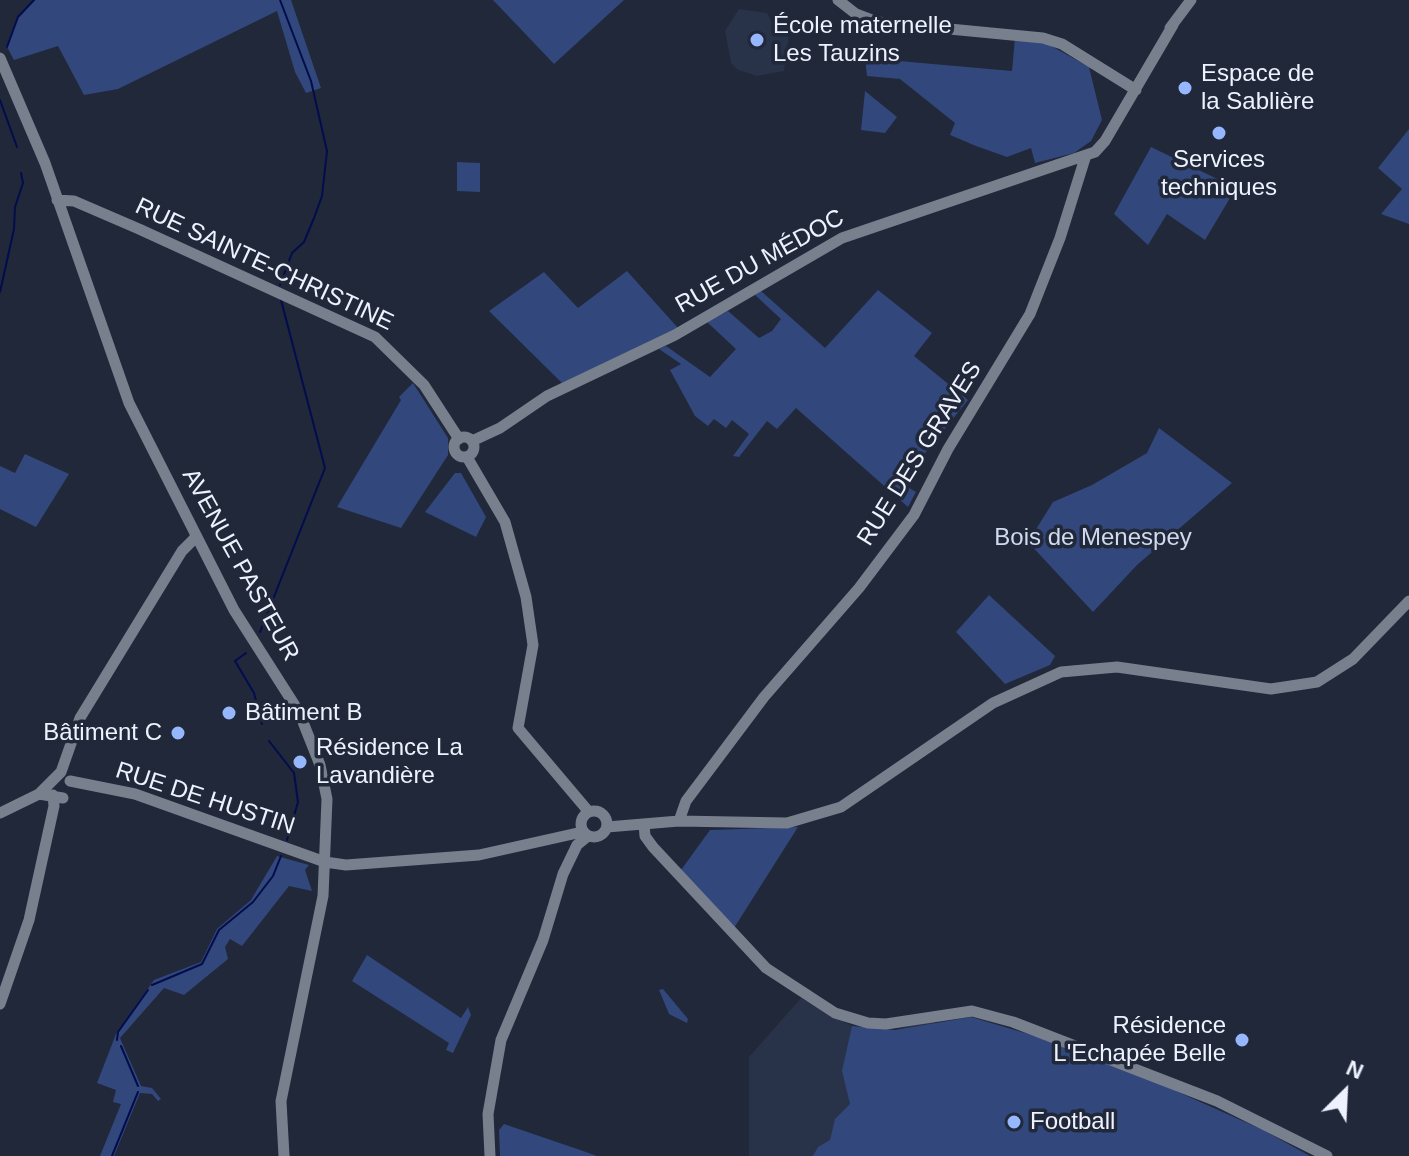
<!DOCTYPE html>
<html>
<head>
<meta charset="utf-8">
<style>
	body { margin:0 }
	#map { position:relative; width:1409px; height:1156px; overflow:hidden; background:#202839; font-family:Helvetica,sans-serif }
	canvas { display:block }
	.north { position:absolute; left:1305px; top:1052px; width:80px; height:80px; -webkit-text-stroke:6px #202839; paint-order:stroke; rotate:24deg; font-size:22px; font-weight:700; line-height:32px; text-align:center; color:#edf2fe }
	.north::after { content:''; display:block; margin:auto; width:28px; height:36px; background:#edf2fe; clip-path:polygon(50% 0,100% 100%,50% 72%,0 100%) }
</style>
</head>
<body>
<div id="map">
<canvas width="1409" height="1156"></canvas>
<div class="north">N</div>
</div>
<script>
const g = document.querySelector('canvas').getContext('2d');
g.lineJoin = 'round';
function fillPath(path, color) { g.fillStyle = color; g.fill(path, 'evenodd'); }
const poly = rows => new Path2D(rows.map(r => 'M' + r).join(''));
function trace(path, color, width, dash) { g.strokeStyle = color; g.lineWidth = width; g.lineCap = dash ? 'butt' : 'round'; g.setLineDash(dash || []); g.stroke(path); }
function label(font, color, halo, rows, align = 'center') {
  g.font = font + ' Helvetica,sans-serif'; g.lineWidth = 7; g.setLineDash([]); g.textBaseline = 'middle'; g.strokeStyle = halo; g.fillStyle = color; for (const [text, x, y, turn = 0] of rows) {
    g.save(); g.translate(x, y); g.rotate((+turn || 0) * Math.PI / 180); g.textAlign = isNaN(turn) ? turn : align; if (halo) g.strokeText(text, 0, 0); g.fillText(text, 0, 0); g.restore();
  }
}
fillPath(poly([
	[739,9,767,13,775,28,789,34,784,71,757,76,738,70,731,63,725,31],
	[801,998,852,1026,873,1030,895,1030,935,1020,903,1156,749,1156,749,1057]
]), '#283249');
fillPath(poly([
	[34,0,291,0,321,88,306,93,295,72,277,11,118,89,84,95,58,46,14,60,7,47,18,17],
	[493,0,624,0,554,64],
	[1015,38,1044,42,1089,67,1102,120,1091,141,1074,153,1035,163,1031,148,1007,157,976,146,950,135,955,123,900,79,867,76,865,58,1012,71],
	[865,91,897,117,885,133,861,130],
	[1409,129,1409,224,1381,214,1402,189,1378,168],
	[1151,147,1236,188,1205,240,1167,214,1148,245,1114,214],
	[457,162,480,163,480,192,457,191],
	[627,271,678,328,562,383,489,311,544,272,578,308],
	[878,290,932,333,914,356,968,400,901,483,916,492,908,507,796,408,777,429,767,421,739,457,733,456,749,434,732,420,726,428,714,419,708,426,695,416,670,370,681,364,659,349,666,346,710,377,736,349,707,322,728,311,759,338,772,331,781,319,755,295,761,291,825,348],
	[413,383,448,438,448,455,401,528,337,507,401,400,399,397],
	[1159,428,1232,483,1137,565,1093,612,1028,542,1053,502,1092,485,1147,453],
	[25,454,69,474,36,527,0,509,0,466,15,473],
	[455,473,461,473,486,517,476,537,425,512],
	[989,595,1055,656,1050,665,1005,684,956,632],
	[798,827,734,928,681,870,710,830],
	[277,856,309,865,305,870,312,891,289,886,242,946,230,939,225,947,228,959,184,995,164,988,120,1038,141,1086,152,1088,161,1099,158,1101,152,1094,140,1093,114,1156,100,1156,121,1104,113,1102,116,1090,97,1083,116,1034,154,980,201,962,217,929,251,900],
	[367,955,461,1018,468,1007,471,1015,453,1053,446,1050,449,1043,352,981],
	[663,989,688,1019,687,1023,669,1014,659,990],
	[971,1017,1035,1036,1149,1079,1263,1130,1310,1156,813,1156,818,1147,830,1140,835,1119,850,1104,842,1071,852,1026,895,1030],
	[504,1124,586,1152,597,1156,500,1156,499,1130]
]), '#32477b');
trace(poly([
	[7,47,18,17,34,0],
	[0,100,17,147],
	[280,285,292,253,304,242,314,218,322,196,327,151,311,81,280,0],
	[0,292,14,229,15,207,23,183,21,173],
	[260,632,325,468,281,300],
	[246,653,235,661,254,693,262,724],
	[269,741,294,773,298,802,287,840],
	[152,985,202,964,219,930,253,902,273,876,281,856],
	[117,1040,118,1032,148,990],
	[121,1046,138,1086],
	[112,1156,138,1092]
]), '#020d4e', 2);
trace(poly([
	[838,0,856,14,877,22,1043,38,1062,44,1136,90],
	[1170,28,1191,0],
	[0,58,45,163,129,403,234,610,299,712,320,765,327,799,323,896,281,1101,284,1156],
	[57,200,74,201,139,229,375,337,424,385,459,439],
	'454 447a10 10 0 1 1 20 0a10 10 0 1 1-20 0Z',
	[472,441,500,428,547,396,675,335,842,238,1095,152,1105,141,1173,25],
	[467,457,505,522,526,597,533,645,518,728,589,812],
	[70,781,135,794,325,862,346,865,479,855,582,832],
	[39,794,61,772,80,718,182,551,196,537],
	'581 824a13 13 0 1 1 26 0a13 13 0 1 1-26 0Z',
	[0,813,39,794,63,798],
	[679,821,686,801,764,697,859,588,914,515,948,449,1030,314,1060,238,1086,155],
	[644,824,645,836,653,847,766,968,835,1013,868,1023,886,1024,972,1011,1013,1022,1217,1101,1327,1156],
	[607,827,679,821,787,823,841,807,993,703,1061,672,1117,667,1271,689,1317,682,1353,659,1409,601],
	[0,1004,29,920,54,806,53,795],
	[490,1156,488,1114,501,1040,543,940,563,874,577,845,588,836]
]), '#787f8d', 11);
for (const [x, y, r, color] of [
	[757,40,8,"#96b6fd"],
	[1185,88,8,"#96b6fd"],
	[1219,133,8,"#96b6fd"],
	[229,713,8,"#96b6fd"],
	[178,733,8,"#96b6fd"],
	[300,762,8,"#96b6fd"],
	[1242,1040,8,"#96b6fd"],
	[1014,1122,8,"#96b6fd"]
]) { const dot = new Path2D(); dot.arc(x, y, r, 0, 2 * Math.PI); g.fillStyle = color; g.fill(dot); trace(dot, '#202839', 3); }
label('24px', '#edf2fe', '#202839', [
	["École maternelle",773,26],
	["Les Tauzins",773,54],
	["Espace de",1201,74],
	["la Sablière",1201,102],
	["Services",1219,160,"center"],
	["techniques",1219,188,"center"],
	["Bâtiment B",245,713],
	["Bâtiment C",162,733,"right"],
	["Résidence La",316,748],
	["Lavandière",316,776],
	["Résidence",1226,1026,"right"],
	["L'Echapée Belle",1226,1054,"right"],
	["Football",1030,1122]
], 'left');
label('24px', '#edf2fe', '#202839', [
	["RUE DU MÉDOC",760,262,-29],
	["RUE SAINTE-CHRISTINE",264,265,25],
	["RUE DES GRAVES",920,454,-58],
	["AVENUE PASTEUR",240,565,61],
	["RUE DE HUSTIN",205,799,18]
]);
label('24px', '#d1daee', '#202839', [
	["Bois de Menespey",1093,538]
]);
</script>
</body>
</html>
